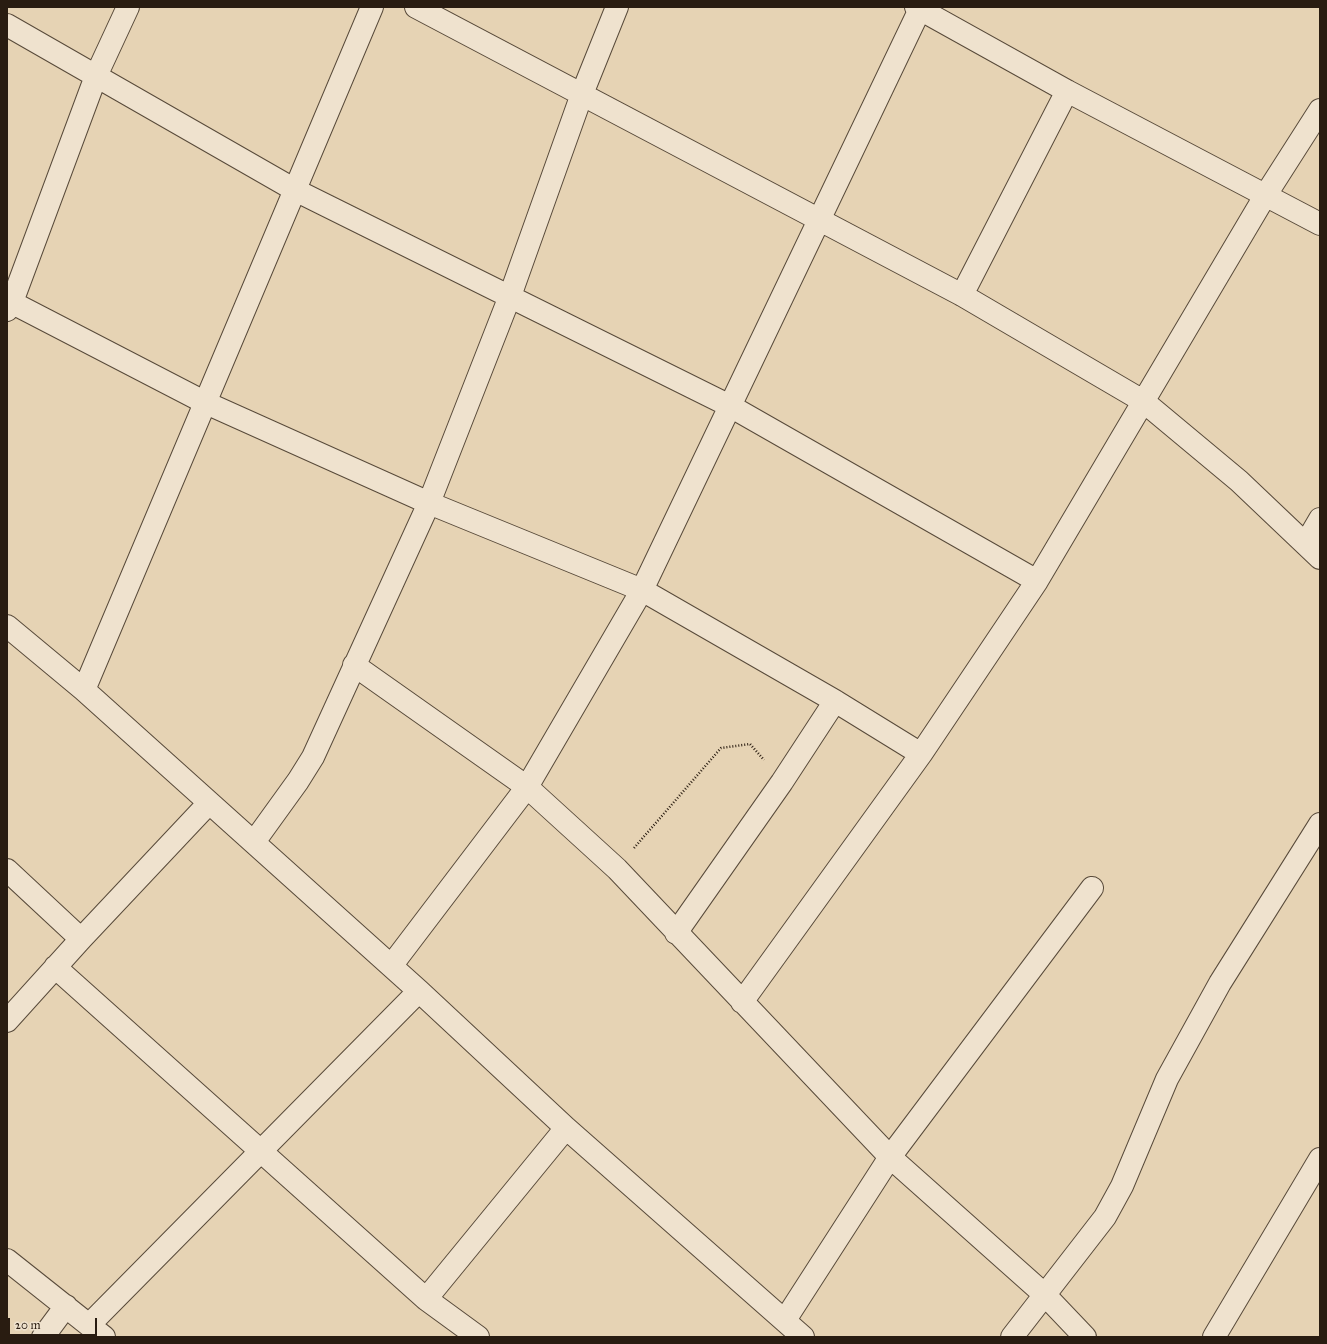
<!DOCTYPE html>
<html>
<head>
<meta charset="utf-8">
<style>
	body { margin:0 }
	#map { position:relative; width:1327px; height:1344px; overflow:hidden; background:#e6d3b4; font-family:"IM FELL Great Primer",serif }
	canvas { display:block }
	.frame { position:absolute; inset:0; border:8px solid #291c11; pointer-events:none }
	.scale { position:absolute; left:8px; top:1318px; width:89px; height:18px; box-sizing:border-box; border:2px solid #291c11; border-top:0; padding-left:5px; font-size:12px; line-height:14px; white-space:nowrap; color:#291c11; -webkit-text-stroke:3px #efe2ce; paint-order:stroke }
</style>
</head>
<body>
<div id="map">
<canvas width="1327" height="1344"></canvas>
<div class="frame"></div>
<div class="scale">20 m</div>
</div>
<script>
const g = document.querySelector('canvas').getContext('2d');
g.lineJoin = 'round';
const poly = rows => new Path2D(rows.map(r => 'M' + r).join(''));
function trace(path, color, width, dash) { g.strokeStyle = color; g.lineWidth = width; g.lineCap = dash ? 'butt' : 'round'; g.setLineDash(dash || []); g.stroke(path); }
const minor = poly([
	[416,7,962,295,1143,401,1239,481,1320,558],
	[916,7,1067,91,1320,224],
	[7,25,295,190,730,406,1037,581,921,754,742,1002],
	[962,295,1067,91],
	[7,300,204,402,429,503,642,590,835,701,921,754],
	[7,310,12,302,96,76,128,7],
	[1306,543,1320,519],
	[1037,581,1265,196,1320,110],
	[7,626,84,690,419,991,566,1128,803,1337],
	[354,665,527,787,617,869,890,1157,1045,1295,1085,1337],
	[84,690,372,7],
	[254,842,298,781,313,757,429,503,510,296,582,94,617,7],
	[7,870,81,939],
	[676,933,782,782,835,701],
	[391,966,527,787,642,590,921,7],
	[55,967,426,1299,478,1337],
	[7,1021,81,939,209,803],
	[7,1260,104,1337],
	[426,1299,566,1128],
	[785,1320,890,1157,1092,888],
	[89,1325,419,991],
	[43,1337,66,1306],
	[1012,1337,1105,1217,1122,1186,1167,1079,1220,983,1320,824],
	[1214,1337,1320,1159]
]);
trace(minor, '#584a3a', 24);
trace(poly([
	[634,848,721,748,750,744,764,760]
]), '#291c11', 2.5, [1, 2]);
trace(minor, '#efe2ce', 22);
</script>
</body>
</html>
